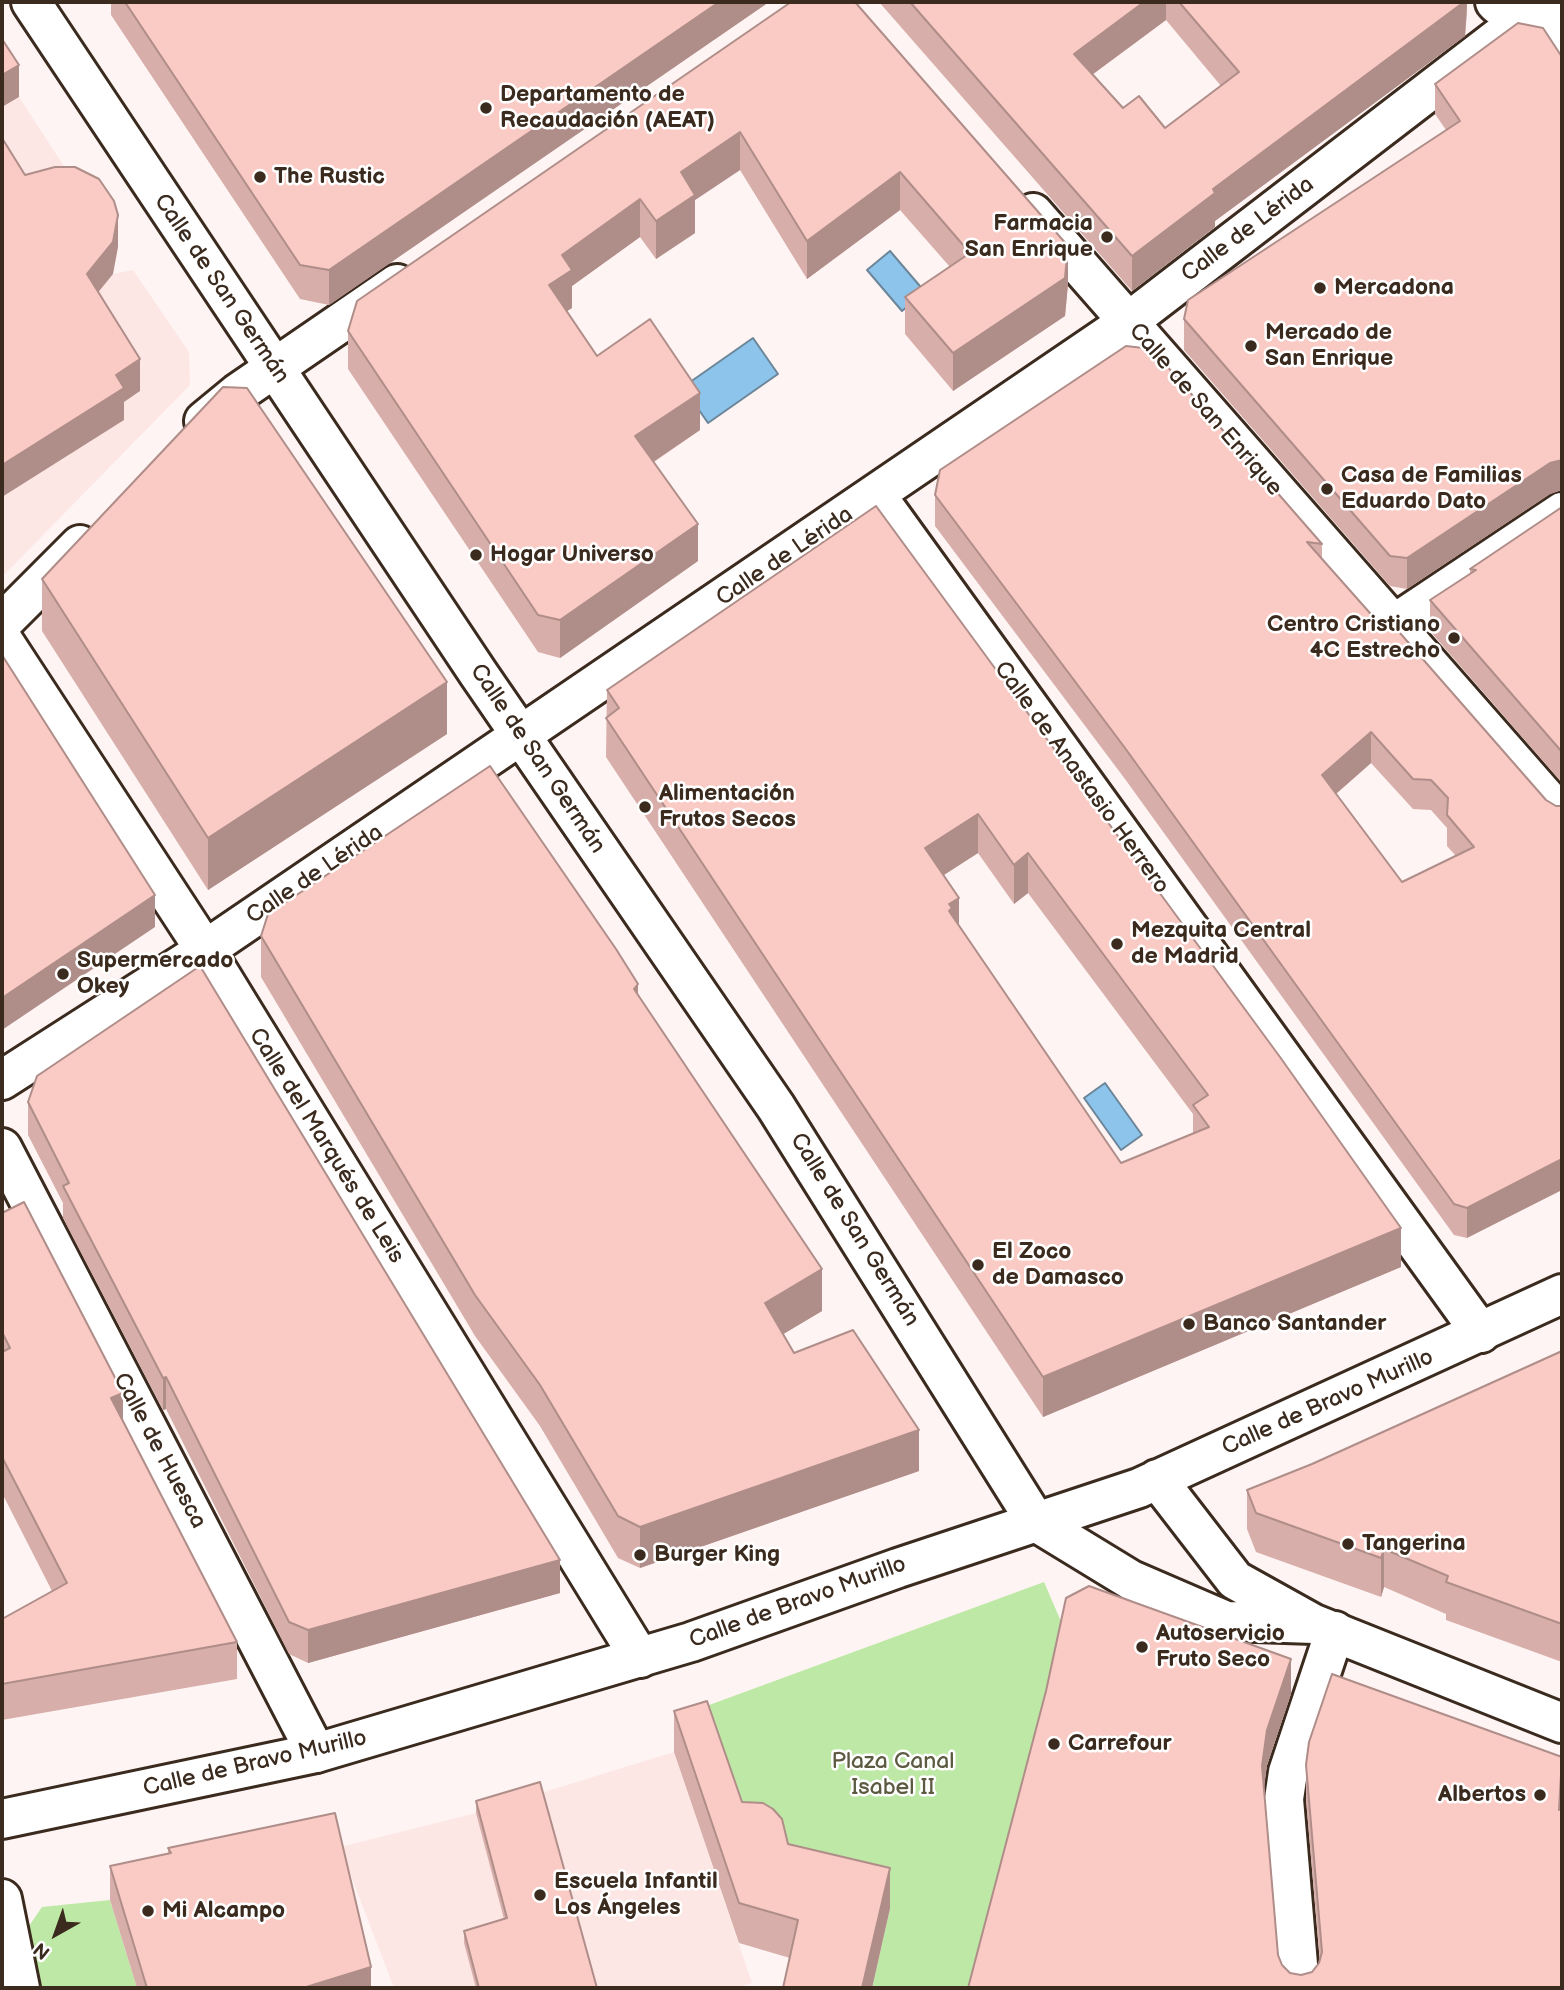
<!DOCTYPE html>
<html>
<head>
<meta charset="utf-8">
<style>
	body { margin:0 }
	#map { position:relative; width:1564px; height:1990px; overflow:hidden; background:#fef4f3; font-family:"Balsamiq Sans",sans-serif }
	canvas { display:block }
	.frame { position:absolute; inset:0; border:4px solid #3b2a1e; pointer-events:none }
	.north { position:absolute; left:21px; top:1899px; width:70px; height:70px; -webkit-text-stroke:5px #fff; paint-order:stroke; rotate:220deg; font-size:19px; font-weight:700; line-height:28px; text-align:center; color:#3b2a1e }
	.north::after { content:''; display:block; margin:auto; width:24px; height:32px; background:#3b2a1e; clip-path:polygon(50% 0,100% 100%,50% 72%,0 100%) }
</style>
</head>
<body>
<div id="map">
<canvas width="1564" height="1990"></canvas>
<div class="frame"></div>
<div class="north">N</div>
</div>
<script>
const g = document.querySelector('canvas').getContext('2d');
g.lineJoin = 'round';
function fillPath(path, color) { g.fillStyle = color; g.fill(path, 'evenodd'); }
const poly = rows => new Path2D(rows.map(r => 'M' + r).join(''));
function trace(path, color, width, dash) { g.strokeStyle = color; g.lineWidth = width; g.lineCap = dash ? 'butt' : 'round'; g.setLineDash(dash || []); g.stroke(path); }
function label(font, color, halo, rows, align = 'center') {
  g.font = font + ' "Balsamiq Sans",sans-serif'; g.lineWidth = 5; g.setLineDash([]); g.textBaseline = 'middle'; g.strokeStyle = halo; g.fillStyle = color; for (const [text, x, y, turn = 0] of rows) {
    g.save(); g.translate(x, y); g.rotate((+turn || 0) * Math.PI / 180); g.textAlign = isNaN(turn) ? turn : align; if (halo) g.strokeText(text, 0, 0); g.fillText(text, 0, 0); g.restore();
  }
}
fillPath(poly([
	[2,71,73,180,114,233,118,247,113,274,133,270,189,352,190,385,2,577],
	[674,1752,752,1983,737,1988,394,1988,340,1847,476,1813]
]), '#fde7e5');
fillPath(poly([
	[1044,1582,1066,1633,976,1988,872,1988,890,1908,755,1843,701,1708],
	[110,1900,137,1988,41,1988,29,1926,42,1907]
]), '#bee8a5');
const water = poly([
	[890,251,925,292,902,311,867,270,890,251],
	[753,338,778,374,708,423,683,387,753,338],
	[1105,1083,1142,1135,1121,1150,1084,1098,1105,1083]
]);
fillPath(water, '#8dc4eb');
trace(water, '#6c8699', 2);
const street = poly([
	[1495,2,1498,5,1529,14,1562,39],
	[1033,213,1562,816],
	[204,421,238,393,397,284],
	[876,495,1481,1333],
	[2,623,80,545],
	[1394,624,1562,512],
	[2,639,205,950,640,1658],
	[2,1080,205,950,1128,322,1545,2],
	[2,1148,316,1753],
	[2,1899,20,1988],
	[1300,1988,1284,1799,1288,1772,1335,1631]
]);
const secondary = poly([
	[31,2,478,673,776,1107,1036,1522,1131,1580,1226,1621,1314,1624],
	[1157,1479,1235,1580,1314,1624,1562,1723],
	[2,1819,316,1753,691,1642,898,1568,1139,1488,1562,1294]
]);
trace(street, '#3b2a1e', 44);
trace(secondary, '#3b2a1e', 44);
trace(street, '#fff', 38);
trace(secondary, '#fff', 38);
fillPath(poly([
	[111,2,769,2,329,305,300,299,111,15],
	[791,2,1068,284,1065,316,953,391,905,334,905,297,950,267,900,210,807,279,740,170,695,200,695,233,656,259,640,237,572,286,572,308,567,311,597,356,700,430,654,462,698,561,560,658,538,652,348,369,348,331],
	[879,2,1467,2,1467,14,1465,36,1215,221,1215,227,1132,291],
	[1166,20,1221,86,1165,128,1123,108,1092,75],
	[1562,57,1562,490,1550,494,1407,589,1390,586,1184,350,1184,319,1446,130,1435,114,1435,84],
	[940,470,1322,544,1322,559,1385,630,1546,800,1467,1238,1454,1235,1125,779,935,526,935,495],
	[1371,763,1413,809,1431,810,1447,828,1447,846,1456,856,1402,882,1336,794],
	[876,506,1401,1267,1043,1417,606,757,607,690],
	[978,853,1014,904,1028,893,1193,1114,1193,1134,1121,1163,959,925,944,875],
	[1562,507,1562,783,1430,631,1430,600,1470,574,1470,569],
	[42,579,447,734,208,890,42,631],
	[261,936,638,995,822,1311,783,1334,794,1353,919,1471,640,1568,618,1558,540,1426,475,1336,261,977],
	[28,1102,560,1593,308,1663,289,1654,166,1409,163,1410,63,1218,63,1203,28,1135],
	[2,1213,123,1422,237,1642,237,1679,2,1720,2,1619,52,1591,2,1493],
	[1562,1351,1562,1662,1446,1620,1446,1614,1384,1587,1381,1597,1256,1552,1247,1529,1247,1490,1312,1464],
	[1291,1694,1267,1765,1264,1788,1278,1955,1282,1965,1290,1973,1301,1975,1312,1972,1320,1962,1306,1800,1306,1765,1562,1792,1561,1809,1562,1988,968,1988],
	[674,1711,742,1802,788,1844,890,1908,872,1988,783,1988,790,1958,739,1943,674,1752],
	[476,1801,597,1988,476,1988,464,1943,464,1931,504,1919,476,1813],
	[168,1848,371,1988,137,1988,110,1900,110,1866,168,1854]
]), '#d7aea9');
fillPath(poly([
	[719,2,769,2,329,305,329,270],
	[1144,2,1166,2,1166,20,1074,88,1074,54],
	[1464,2,1467,2,1465,36,1215,221,1215,227,1132,291,1132,256,1213,189],
	[19,65,19,97,2,107,2,75],
	[740,132,740,170,695,200,695,233,656,259,656,221,681,172],
	[900,172,900,210,807,279,807,241],
	[640,199,640,237,572,286,572,308,549,322,549,285,562,255],
	[118,215,118,247,113,274,87,306,87,274],
	[1068,246,1068,284,1065,316,953,391,953,353],
	[140,359,140,391,124,402,124,420,2,497,2,465,116,375],
	[700,393,700,430,635,474,635,436],
	[1561,460,1561,490,1550,494,1407,589,1407,558,1550,463],
	[698,524,698,561,560,658,560,620],
	[447,682,447,734,208,890,208,838],
	[1371,732,1371,763,1322,806,1322,775],
	[978,814,978,853,925,887,925,848],
	[1028,853,1028,893,1014,904,1014,865],
	[155,895,155,927,2,1030,2,998],
	[959,898,959,937,949,950,949,904],
	[638,984,638,1025,634,989],
	[1562,1159,1562,1190,1467,1238,1467,1208],
	[1401,1228,1401,1267,1043,1417,1043,1377],
	[822,1269,822,1311,765,1345,765,1303],
	[166,1377,166,1409,163,1410,163,1378],
	[123,1393,123,1429,111,1398],
	[919,1430,919,1471,640,1568,640,1527],
	[1384,1549,1384,1587,1381,1597,1381,1558],
	[560,1560,560,1593,308,1663,308,1630],
	[1291,1659,1291,1694,1267,1765,1262,1801,1262,1766,1267,1730],
	[1562,1757,1562,1792,1559,1844,1559,1810],
	[890,1868,890,1908,872,1988,862,1988],
	[371,1967,371,1988,303,1988]
]), '#af8d89');
const building = poly([
	[125,2,719,2,329,270,300,265,125,2],
	[791,2,855,2,1068,246,1065,278,953,353,905,297,970,253,900,172,807,241,740,132,681,172,695,195,656,221,640,199,562,255,572,270,549,285,597,356,650,319,700,393,635,436,698,524,560,620,538,615,348,331,357,301,791,2],
	[910,2,1144,2,1074,54,1123,108,1139,96,1165,128,1239,72,1179,2,1464,2,1213,189,1215,193,1132,256,910,2],
	[1518,23,1543,28,1562,57,1562,460,1550,463,1407,558,1390,556,1184,319,1188,300,1460,121,1435,84,1518,23],
	[2,39,19,65,2,75,2,39],
	[2,138,25,175,55,167,75,167,99,179,114,201,118,215,113,242,87,274,140,359,116,375,124,388,2,465,2,138],
	[1126,346,1152,349,1322,544,1307,542,1385,630,1393,625,1546,800,1556,806,1562,806,1562,1159,1467,1208,1454,1204,1125,748,935,495,940,470,1126,346],
	[1371,732,1413,779,1431,780,1448,798,1447,815,1474,847,1402,882,1322,775,1371,732],
	[223,387,247,388,447,682,208,838,42,579,223,387],
	[876,506,1280,1057,1401,1228,1043,1377,606,718,619,708,607,690,876,506],
	[978,814,1014,865,1028,853,1208,1095,1193,1105,1209,1127,1121,1163,949,911,952,908,949,904,959,898,925,848,978,814],
	[1562,507,1562,752,1430,600,1476,570,1470,569,1562,507],
	[2,655,155,895,2,998,2,655],
	[490,766,616,949,638,984,634,989,822,1269,765,1303,794,1353,853,1330,919,1430,640,1527,618,1516,540,1385,475,1295,261,936,268,914,490,766],
	[200,966,560,1560,308,1630,289,1622,166,1377,163,1378,63,1186,69,1183,28,1102,37,1076,200,966],
	[24,1202,123,1393,111,1398,237,1642,2,1684,2,1619,67,1583,2,1457,2,1352,10,1348,2,1332,2,1213,24,1202],
	[1562,1351,1562,1624,1446,1582,1448,1576,1384,1549,1381,1558,1256,1513,1247,1490,1312,1464,1562,1351],
	[1089,1586,1291,1659,1267,1730,1262,1766,1278,1955,1282,1965,1290,1973,1301,1975,1312,1972,1319,1963,1322,1952,1306,1765,1309,1742,1332,1674,1562,1757,1559,1810,1562,1808,1562,1988,968,1988,1046,1691,1066,1598,1089,1586],
	[707,1701,742,1802,763,1803,773,1809,782,1819,788,1844,890,1868,862,1988,783,1988,798,1920,739,1903,674,1711,707,1701],
	[540,1782,597,1988,479,1988,464,1931,507,1918,476,1801,540,1782],
	[335,1813,371,1967,303,1988,147,1988,110,1866,171,1853,168,1848,335,1813]
]);
fillPath(building, '#facac4');
trace(building, '#af8d89', 2);
for (const [x, y, r, color] of [
	[486,108,7,"#3b2a1e"],
	[260,177,7,"#3b2a1e"],
	[1107,237,7,"#3b2a1e"],
	[1320,288,7,"#3b2a1e"],
	[1251,346,7,"#3b2a1e"],
	[1327,489,7,"#3b2a1e"],
	[476,555,7,"#3b2a1e"],
	[1454,638,7,"#3b2a1e"],
	[645,807,7,"#3b2a1e"],
	[1117,944,7,"#3b2a1e"],
	[63,974,7,"#3b2a1e"],
	[978,1265,7,"#3b2a1e"],
	[1189,1324,7,"#3b2a1e"],
	[1348,1544,7,"#3b2a1e"],
	[640,1555,7,"#3b2a1e"],
	[1142,1647,7,"#3b2a1e"],
	[1054,1744,7,"#3b2a1e"],
	[1540,1795,7,"#3b2a1e"],
	[540,1895,7,"#3b2a1e"],
	[148,1911,7,"#3b2a1e"]
]) { const dot = new Path2D(); dot.arc(x, y, r, 0, 2 * Math.PI); g.fillStyle = color; g.fill(dot); trace(dot, '#fff', 2.5); }
label('bold 23px', '#3b2a1e', '#fff', [
	["Departamento de",500,95],
	["Recaudación (AEAT)",500,121],
	["The Rustic",274,177],
	["Farmacia",1093,224,"right"],
	["San Enrique",1093,250,"right"],
	["Mercadona",1334,288],
	["Mercado de",1265,333],
	["San Enrique",1265,359],
	["Casa de Familias",1341,476],
	["Eduardo Dato",1341,502],
	["Hogar Universo",490,555],
	["Centro Cristiano",1440,625,"right"],
	["4C Estrecho",1440,651,"right"],
	["Alimentación",659,794],
	["Frutos Secos",659,820],
	["Mezquita Central",1131,931],
	["de Madrid",1131,957],
	["Supermercado",77,961],
	["Okey",77,987],
	["El Zoco",992,1252],
	["de Damasco",992,1278],
	["Banco Santander",1203,1324],
	["Tangerina",1362,1544],
	["Burger King",654,1555],
	["Autoservicio",1156,1634],
	["Fruto Seco",1156,1660],
	["Carrefour",1068,1744],
	["Albertos",1526,1795,"right"],
	["Escuela Infantil",554,1882],
	["Los Ángeles",554,1908],
	["Mi Alcampo",162,1911]
], 'left');
label('23px', '#3b2a1e', '#fff', [
	["Calle de Lérida",1248,230,-37],
	["Calle de San Germán",221,289,56],
	["Calle de San Enrique",1205,410,49],
	["Calle de Lérida",785,557,-34],
	["Calle de San Germán",537,759,56],
	["Calle de Anastasio Herrero",1081,778,54],
	["Calle de Lérida",315,875,-34],
	["Calle del Marqués de Leis",326,1146,58],
	["Calle de San Germán",854,1230,58],
	["Calle de Bravo Murillo",1328,1403,-24],
	["Calle de Huesca",159,1451,62],
	["Calle de Bravo Murillo",798,1603,-20],
	["Calle de Bravo Murillo",255,1764,-13]
]);
label('23px', '#5c5a40', '#fff', [
	["Plaza Canal",893,1762],
	["Isabel II",893,1788]
]);
</script>
</body>
</html>
